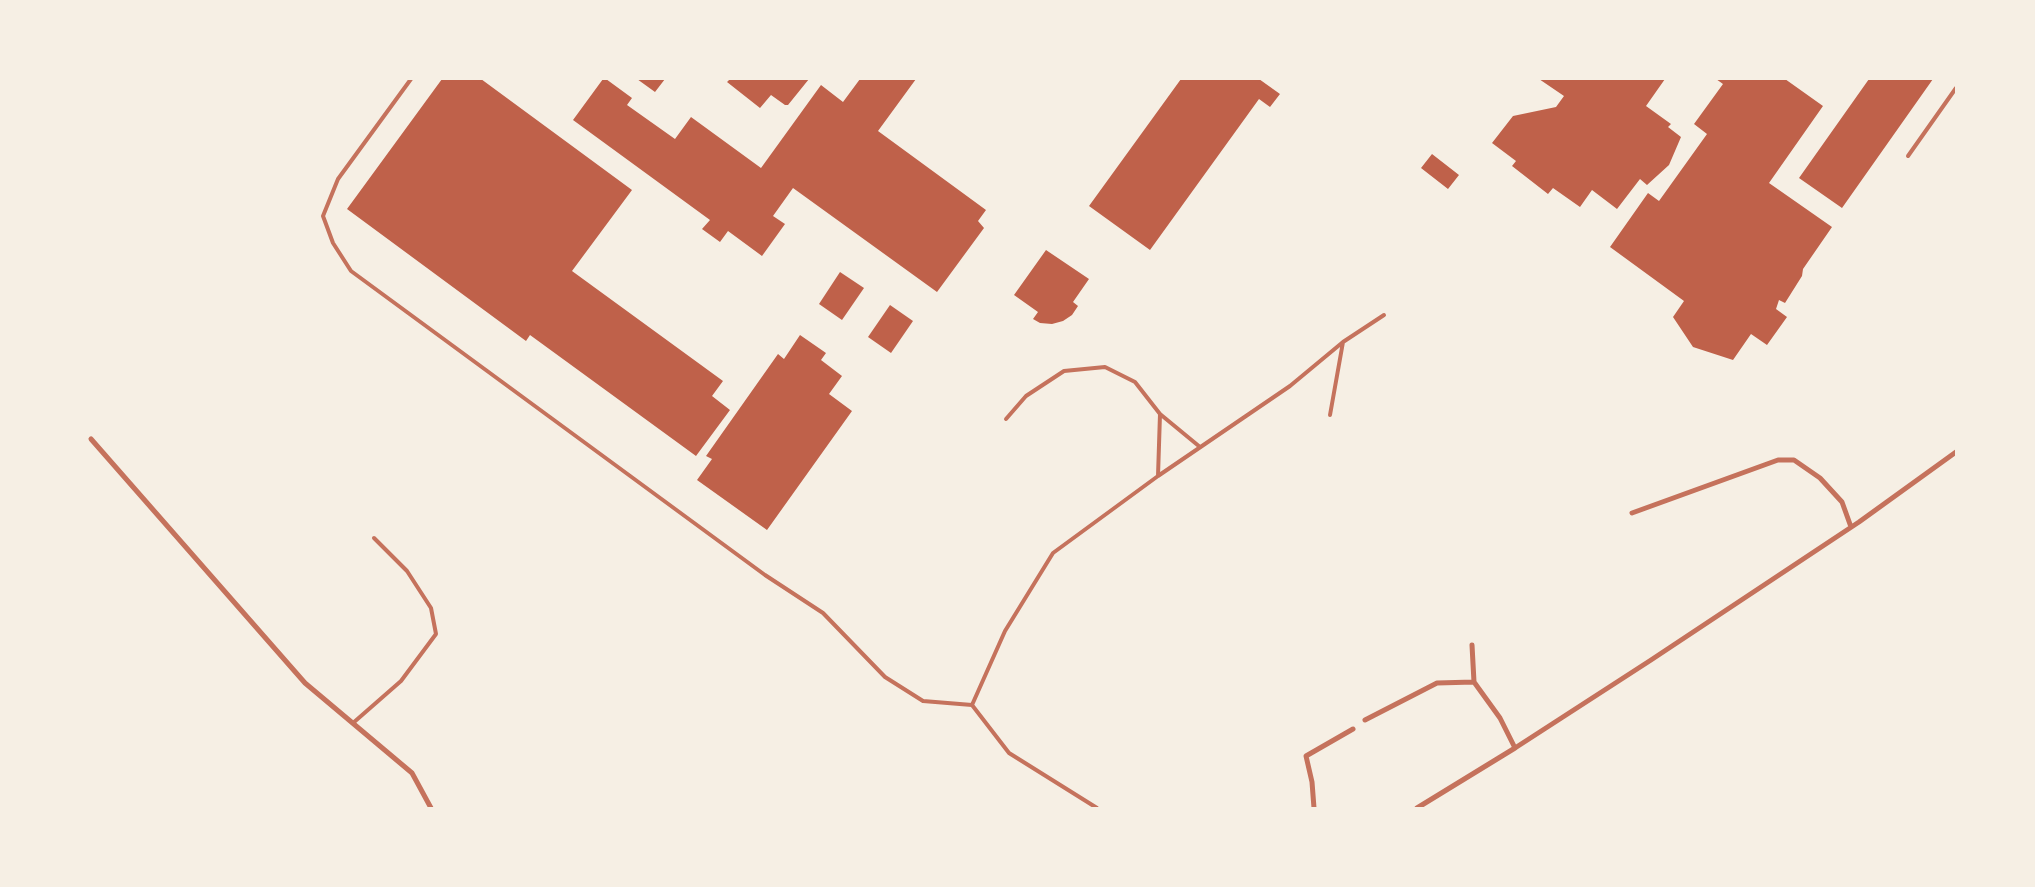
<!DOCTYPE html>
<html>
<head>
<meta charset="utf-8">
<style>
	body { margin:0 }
	#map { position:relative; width:2035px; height:887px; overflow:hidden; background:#f6efe4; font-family:Arial,sans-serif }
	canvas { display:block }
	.frame { position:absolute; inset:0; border:80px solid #f6efe4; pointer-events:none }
</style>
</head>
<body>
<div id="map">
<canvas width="2035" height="887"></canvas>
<div class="frame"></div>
</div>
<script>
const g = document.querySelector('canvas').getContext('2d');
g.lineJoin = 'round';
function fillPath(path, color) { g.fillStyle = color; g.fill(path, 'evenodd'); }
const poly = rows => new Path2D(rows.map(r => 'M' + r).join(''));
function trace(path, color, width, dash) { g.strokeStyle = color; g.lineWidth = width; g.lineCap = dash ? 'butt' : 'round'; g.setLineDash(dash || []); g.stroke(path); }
fillPath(poly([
	[442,79,481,79,632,190,572,271,723,381,712,396,730,410,696,456,530,335,526,341,347,209],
	[603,79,606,79,632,98,627,105,675,139,691,117,761,168,821,85,843,102,860,79,916,79,878,131,986,210,978,221,984,228,937,292,793,188,773,216,785,224,762,256,728,231,720,242,702,229,710,220,573,120],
	[637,79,665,79,655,92],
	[730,79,809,79,788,105,785,105,771,95,760,108,727,82],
	[1181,79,1259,79,1280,94,1270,107,1259,99,1150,250,1089,206],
	[1539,79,1665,79,1646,106,1671,124,1668,127,1681,137,1669,165,1647,185,1640,179,1617,209,1592,190,1580,207,1553,188,1548,194,1512,166,1516,161,1492,143,1513,116,1556,107,1564,96],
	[1716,79,1785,79,1823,106,1769,183,1832,227,1803,269,1802,276,1785,303,1779,300,1776,309,1787,317,1767,345,1751,334,1733,360,1693,347,1673,317,1684,301,1610,247,1648,193,1659,201,1707,134,1694,124,1723,84],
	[1869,79,1933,79,1842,208,1799,178],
	[1432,154,1459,175,1448,189,1421,168],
	[1046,250,1089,279,1073,302,1078,306,1072,315,1063,321,1052,324,1040,323,1033,319,1038,312,1014,295],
	[840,272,864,288,842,320,819,304],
	[890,305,913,321,891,353,868,337],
	[800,335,826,353,821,360,842,376,829,394,852,411,767,530,697,480,712,459,706,456,778,354,784,359]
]), '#bf614a');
trace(poly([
	[411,79,338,179,323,216,333,243,351,271,765,575,823,613,885,677,923,701,972,705,1009,753,1097,808],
	[1908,156,1956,88],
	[1330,415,1343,342],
	[1006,419,1026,396,1064,371,1105,367,1135,382,1160,414,1200,447],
	[1158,476,1160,414],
	[972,705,1005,631,1053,553,1158,476,1290,386,1343,342,1384,315],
	[353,723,401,681,436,634,431,608,407,571,374,538]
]), '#c5725c', 4);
trace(poly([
	[91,439,305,683,412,773,431,808],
	[1632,513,1778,460,1794,460,1820,478,1842,502,1851,527],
	[1472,645,1474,682],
	[1365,720,1437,683,1474,682,1500,718,1515,748],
	[1314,808,1312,782,1306,756,1353,729],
	[1417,808,1515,748,1651,660,1859,522,1956,452]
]), '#c5725c', 5);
</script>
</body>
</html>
